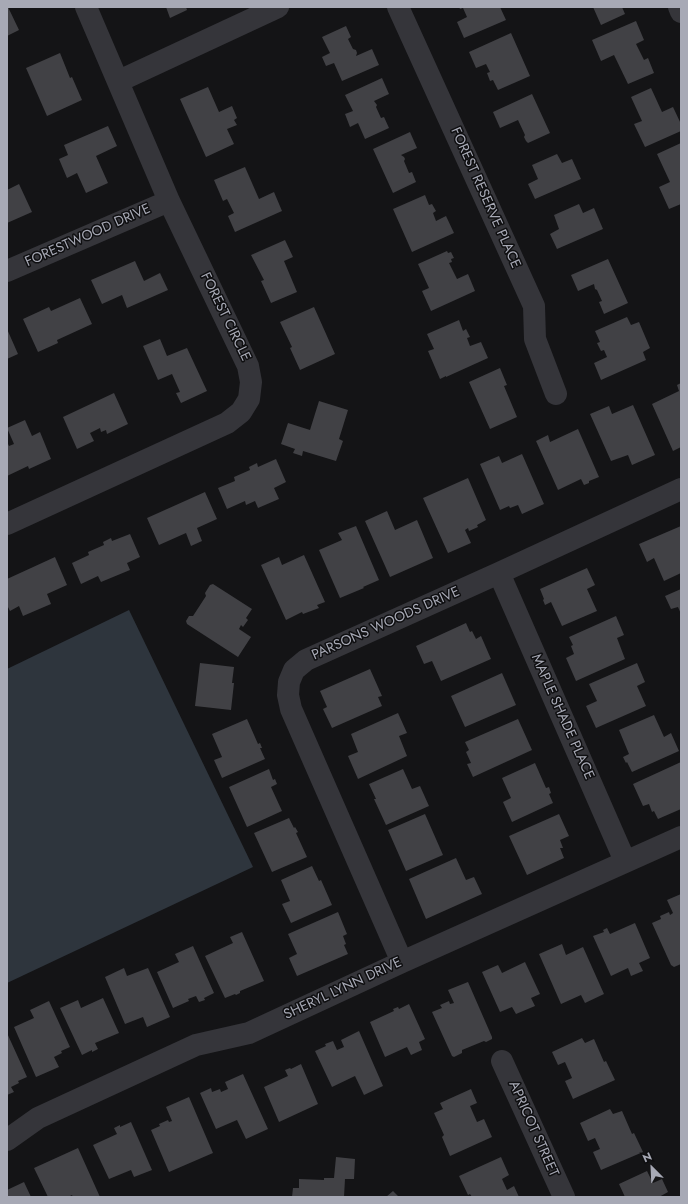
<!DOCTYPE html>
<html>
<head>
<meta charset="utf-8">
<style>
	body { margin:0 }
	#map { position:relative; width:688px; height:1204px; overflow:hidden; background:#141416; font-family:Jost,sans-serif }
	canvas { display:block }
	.frame { position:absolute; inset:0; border:8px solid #a7a9b5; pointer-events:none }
	.north { position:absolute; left:632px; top:1148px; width:40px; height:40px; -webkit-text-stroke:3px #0f0f11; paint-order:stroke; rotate:336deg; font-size:11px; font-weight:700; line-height:16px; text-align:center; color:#a7a9b5 }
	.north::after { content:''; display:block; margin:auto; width:14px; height:18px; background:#a7a9b5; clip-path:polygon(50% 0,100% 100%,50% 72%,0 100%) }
</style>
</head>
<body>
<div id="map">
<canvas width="688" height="1204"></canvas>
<div class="frame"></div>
<div class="north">N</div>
</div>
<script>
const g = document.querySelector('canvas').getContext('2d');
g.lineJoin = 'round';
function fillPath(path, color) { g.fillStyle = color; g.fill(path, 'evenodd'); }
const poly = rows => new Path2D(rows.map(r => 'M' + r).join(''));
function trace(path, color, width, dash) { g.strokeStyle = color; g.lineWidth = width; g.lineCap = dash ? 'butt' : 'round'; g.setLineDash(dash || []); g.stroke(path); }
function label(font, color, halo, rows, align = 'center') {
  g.font = font + ' Jost,sans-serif'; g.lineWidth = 3; g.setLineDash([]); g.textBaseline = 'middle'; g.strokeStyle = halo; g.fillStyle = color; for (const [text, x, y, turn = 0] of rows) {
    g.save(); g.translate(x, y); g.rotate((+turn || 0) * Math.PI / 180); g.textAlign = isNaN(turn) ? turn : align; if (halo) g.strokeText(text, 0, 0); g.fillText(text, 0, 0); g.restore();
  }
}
fillPath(poly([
	[129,610,253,867,7,983,7,669]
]), '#2e353d');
fillPath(poly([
	[7,7,8,7,19,30,7,36],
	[166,7,186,7,187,10,170,18],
	[459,7,500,7,506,20,464,38,457,22,467,17,463,8,460,9],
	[593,7,622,7,625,14,601,25],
	[636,21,644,40,636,44,644,60,648,58,654,73,628,84,614,55,601,61,592,40],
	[346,26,351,37,348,39,353,49,356,50,357,53,356,56,372,49,379,65,342,81,334,63,326,66,322,57,330,53,322,37],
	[511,33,530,76,498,90,493,80,490,81,487,73,490,72,486,64,476,68,469,52],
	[60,53,70,78,72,77,82,100,47,116,26,68],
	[382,78,389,94,374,101,377,105,376,107,381,118,384,117,389,128,365,139,358,123,350,127,345,114,353,111,345,95],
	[208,87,219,112,232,106,237,118,234,120,237,125,227,129,234,144,206,157,180,99],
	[651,88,662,112,673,107,681,124,681,131,645,147,634,124,642,121,631,97],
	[532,94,550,133,528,143,526,141,524,137,525,135,518,120,500,128,493,112],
	[108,126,117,146,96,156,108,183,86,193,77,173,67,178,59,159,68,155,64,145],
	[410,132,417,148,401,155,404,157,405,159,404,161,409,173,412,172,416,182,393,193,373,149],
	[681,143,681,204,669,209,659,187,670,182,657,154],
	[557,154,562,163,572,159,581,179,535,199,528,184,538,179,532,165],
	[245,167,259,199,274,192,282,211,235,232,228,216,234,213,227,199,223,201,214,180],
	[19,184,32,212,7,223,7,190],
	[425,195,429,205,432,204,436,211,433,213,436,221,446,216,454,233,412,252,393,209],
	[579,204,583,213,594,208,603,229,557,249,550,234,559,229,554,215],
	[285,240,293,257,284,261,297,292,271,303,261,281,264,280,251,255],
	[447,251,448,253,451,252,454,258,451,259,452,262,449,263,457,279,468,274,475,291,431,311,422,291,429,288,418,264],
	[608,259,628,303,604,314,599,302,602,301,597,290,595,289,594,284,578,291,571,275],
	[135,261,144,281,160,273,168,290,127,308,122,295,102,304,91,280],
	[80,298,92,324,57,340,58,343,38,352,23,319,49,307,51,311],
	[314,307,335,354,300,370,290,348,292,347,280,322],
	[627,317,631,325,639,322,650,348,643,352,646,360,601,380,594,363,607,357,604,350,601,351,597,343,600,342,595,331],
	[459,320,463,331,466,329,470,337,467,338,470,346,481,342,488,358,446,377,446,376,440,379,428,351,434,349,427,334],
	[7,329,18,354,7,359],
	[160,339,167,356,187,348,207,391,181,403,176,393,180,392,172,374,158,380,143,346],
	[500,368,507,385,504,386,517,417,490,429,469,382],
	[681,383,681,447,673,451,652,404,679,391,677,385],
	[114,393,128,424,107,434,106,430,101,432,100,428,90,433,94,441,77,449,63,417],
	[319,401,348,410,339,439,343,441,336,461,303,451,302,456,293,453,295,449,281,444,288,423,310,430],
	[633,405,655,455,632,465,628,455,611,461,590,414,609,406,612,414],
	[25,420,32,436,40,432,51,459,29,469,28,466,7,476,7,442,9,446,14,444,7,428],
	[578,429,599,477,589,481,589,483,584,485,581,479,558,490,536,441,548,435,550,442],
	[522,454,544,504,522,514,518,505,510,508,509,506,500,510,480,464,499,456,502,463],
	[276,459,286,482,274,488,279,499,258,508,255,501,246,505,245,501,227,509,218,488,235,481,234,477,250,470,249,467,257,463,258,467],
	[468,478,486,520,477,525,478,527,469,531,468,528,465,530,471,543,448,553,423,498],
	[205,492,217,519,197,528,202,541,191,546,186,533,159,545,147,518],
	[387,511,395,530,417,520,433,558,390,577,365,521],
	[356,526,379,580,363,587,364,588,340,598,319,550,342,540,338,533],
	[681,526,681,573,664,581,654,558,647,562,639,544],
	[130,534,140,557,127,563,130,570,101,582,98,576,81,584,72,563,89,555,88,552,104,545,103,542,111,538,112,541],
	[304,555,325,602,317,605,319,608,303,614,302,612,286,620,261,565,279,557,282,565],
	[55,557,67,585,47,594,51,604,23,616,19,606,10,611,7,605,7,579],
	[587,568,595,585,587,589,597,611,562,626,551,602,545,605,543,600,544,599,540,589],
	[213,584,252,609,246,618,248,620,243,627,241,625,239,629,251,637,238,657,187,624,186,621,189,616,193,616,206,596,205,593,210,585],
	[681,589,681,614,678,607,671,609,665,596],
	[616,616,624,635,617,638,625,659,576,681,566,658,574,654,571,646,573,645,569,637],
	[466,623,470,632,472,631,476,639,481,636,491,659,441,681,432,661,424,664,416,646],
	[200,663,234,667,232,683,234,683,231,710,195,706],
	[637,663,645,682,637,686,646,706,596,728,586,706,597,701,589,684],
	[370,669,382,696,378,697,382,706,332,728,323,709,327,707,320,691],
	[502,673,516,705,465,727,451,696],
	[398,713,407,733,399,736,407,756,358,779,348,756,358,752,351,734],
	[654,715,664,737,671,733,679,751,632,772,627,762,626,763,623,757,629,754,619,730],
	[247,719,258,744,260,743,262,748,260,748,265,759,222,778,214,760,222,757,212,734],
	[518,719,532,750,473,777,467,764,471,763,466,752,469,750,465,742],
	[681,762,681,809,658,819,654,811,652,812,649,804,643,806,633,784],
	[535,763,546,788,549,787,551,793,549,794,553,803,512,822,503,802,511,798,502,778],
	[269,769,273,780,275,779,277,784,271,787,282,811,247,827,229,787],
	[403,769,412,789,420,786,429,806,386,825,374,799,376,799,369,784],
	[425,814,443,855,406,871,388,830],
	[559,814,569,836,560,840,563,848,560,848,564,858,527,875,509,836],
	[289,818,294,828,295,827,298,832,296,833,307,857,272,872,254,833],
	[456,858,466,880,474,877,482,894,426,919,409,879],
	[312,866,319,881,321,880,332,905,291,923,282,904,290,901,281,880],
	[681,894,681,964,674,967,671,965,652,923,661,919,660,916,669,912,670,915,673,913,667,900],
	[338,912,347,934,343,936,346,944,344,945,348,954,297,976,289,958,297,954,288,934],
	[635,923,650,958,639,963,643,971,631,976,628,968,611,976,593,936,604,932,603,930,607,928,610,934],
	[242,932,264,981,240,991,240,993,236,995,235,994,225,998,205,956,233,943,230,937],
	[562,944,566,955,583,947,604,994,585,1003,581,995,561,1004,539,954],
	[193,946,214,993,204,998,205,1000,199,1002,196,996,188,999,189,1001,173,1008,157,972,179,962,175,954],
	[525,962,540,994,531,998,535,1006,516,1014,512,1007,500,1012,482,972,498,965,502,973],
	[124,968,127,976,148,968,170,1017,147,1027,143,1017,125,1024,105,977],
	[468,982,492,1037,492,1039,486,1042,484,1041,462,1050,462,1053,454,1057,452,1056,432,1012,442,1008,440,1005,449,1001,450,1004,454,1003,448,990],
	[103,998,119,1033,95,1043,98,1049,92,1052,92,1050,82,1055,60,1008,78,1000,81,1008],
	[49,1001,70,1047,61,1051,62,1053,54,1057,59,1067,36,1077,14,1027,34,1018,30,1010],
	[409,1004,425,1039,419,1042,422,1050,411,1055,407,1047,385,1057,370,1022,394,1011,393,1009,398,1007,399,1009],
	[359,1031,383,1086,364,1095,355,1076,332,1087,315,1051,326,1046,325,1044,333,1041,337,1050,344,1047,341,1040],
	[7,1033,27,1077,18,1081,19,1083,11,1087,14,1092,7,1095],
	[582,1038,585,1043,594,1039,604,1062,606,1061,615,1080,573,1099,565,1081,572,1078,565,1062,558,1065,552,1052],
	[301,1064,318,1104,279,1122,264,1087,288,1076,285,1070,290,1068,291,1069],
	[243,1074,268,1129,246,1139,237,1120,216,1129,200,1093,211,1088,212,1092,220,1089,221,1092,228,1089,225,1082],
	[471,1089,477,1103,470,1106,477,1122,484,1119,492,1137,450,1156,442,1137,444,1135,434,1113,443,1109,440,1103],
	[189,1097,213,1153,169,1172,151,1130,160,1126,159,1124,168,1120,169,1122,172,1121,166,1107],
	[610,1109,613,1114,622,1111,632,1134,634,1133,643,1152,601,1170,593,1152,600,1149,595,1138,588,1141,580,1123],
	[131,1122,152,1170,134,1177,131,1170,109,1179,93,1145,117,1134,114,1128,120,1125,120,1127],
	[78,1148,100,1197,73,1197,72,1195,68,1197,48,1197,34,1168],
	[336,1157,355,1159,354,1179,345,1179,344,1197,292,1197,293,1188,299,1188,299,1179,324,1180,324,1178,334,1178],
	[501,1157,509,1175,502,1179,507,1190,514,1186,519,1197,472,1197,470,1194,468,1195,459,1176],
	[647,1171,653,1183,662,1179,668,1192,659,1197,625,1197,619,1184],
	[24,1182,31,1197,7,1197,7,1190],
	[393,1191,399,1197,386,1197]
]), '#414145');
trace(poly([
	[398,7,534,306,535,339,556,394],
	[679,7,681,12],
	[119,81,278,7],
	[7,271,169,201],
	[7,524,227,423,241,412,249,399,251,382,248,366,169,201,86,7],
	[499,573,625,861],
	[402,962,291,709,288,695,289,682,294,670,306,660,499,573,681,489],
	[502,1061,564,1197],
	[7,1140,38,1118,196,1045,249,1033,402,962,681,837]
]), '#35353a', 22);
label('14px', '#a7a9b5', '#0f0f11', [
	["FOREST RESERVE PLACE",485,198,66],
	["FORESTWOOD DRIVE",88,236,-24],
	["FOREST CIRCLE",225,317,64],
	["PARSONS WOODS DRIVE",386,624,-24],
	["MAPLE SHADE PLACE",562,717,66],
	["SHERYL LYNN DRIVE",343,989,-25],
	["APRICOT STREET",533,1129,66]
]);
</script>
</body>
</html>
